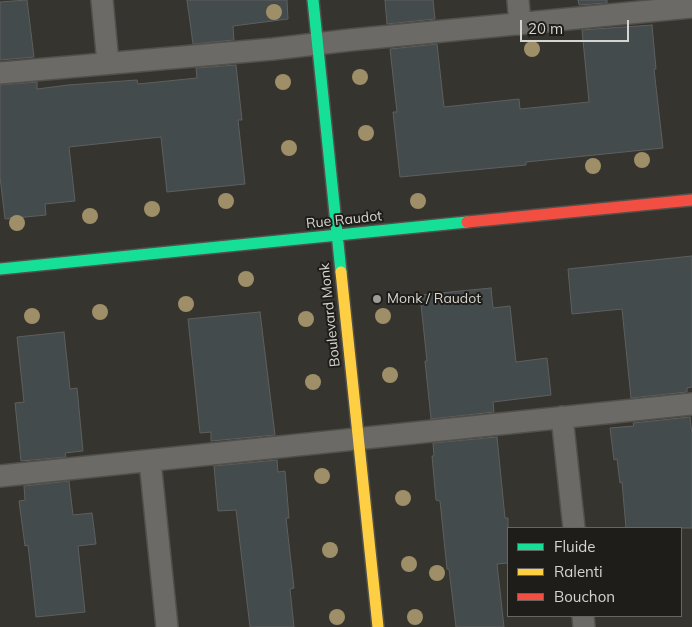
<!DOCTYPE html>
<html>
<head>
<meta charset="utf-8">
<style>
	body { margin:0 }
	#map { position:relative; width:692px; height:627px; overflow:hidden; background:#36342f; font-family:Mulish,sans-serif }
	canvas { display:block }
	.legend { position:absolute; left:507px; top:527px; width:175px; height:90px; box-sizing:border-box; background:#1f1d19; border:1px solid #686661; margin:0; padding:6px 9px; list-style:none; font-size:15px; color:#d6d4ce }
	.legend li { display:flex; align-items:center; gap:10px; height:25px }
	.legend b { width:25px; border:1px solid #686661 }
	.scale { position:absolute; left:520px; top:20px; width:109px; height:22px; box-sizing:border-box; border:2px solid #d6d4ce; border-top:0; padding-left:6px; font-size:15px; line-height:18px; white-space:nowrap; color:#d6d4ce; -webkit-text-stroke:4px #1f1d19; paint-order:stroke }
</style>
</head>
<body>
<div id="map">
<canvas width="692" height="627"></canvas>
<ul class="legend">
<li><b style="height:6px;background:#16e098"></b>Fluide</li>
<li><b style="height:6px;background:#ffcf43"></b>Ralenti</li>
<li><b style="height:6px;background:#f24e42"></b>Bouchon</li>
</ul>
<div class="scale">20 m</div>
</div>
<script>
const g = document.querySelector('canvas').getContext('2d');
g.lineJoin = 'round';
function fillPath(path, color) { g.fillStyle = color; g.fill(path, 'evenodd'); }
const poly = rows => new Path2D(rows.map(r => 'M' + r).join(''));
function trace(path, color, width, dash) { g.strokeStyle = color; g.lineWidth = width; g.lineCap = dash ? 'butt' : 'round'; g.setLineDash(dash || []); g.stroke(path); }
function label(font, color, halo, rows, align = 'center') {
  g.font = font + ' Mulish,sans-serif'; g.lineWidth = 4; g.setLineDash([]); g.textBaseline = 'middle'; g.strokeStyle = halo; g.fillStyle = color; for (const [text, x, y, turn = 0] of rows) {
    g.save(); g.translate(x, y); g.rotate((+turn || 0) * Math.PI / 180); g.textAlign = isNaN(turn) ? turn : align; if (halo) g.strokeText(text, 0, 0); g.fillText(text, 0, 0); g.restore();
  }
}
const building = poly([
	[27,0,34,57,0,60,0,2,27,0],
	[187,0,287,0,288,19,233,26,234,40,193,44,187,0],
	[385,0,433,0,435,19,387,24,385,0],
	[578,0,607,0,607,3,579,5,578,0],
	[652,25,656,69,654,69,663,148,526,162,526,165,400,177,393,112,397,112,390,49,437,44,444,107,519,99,520,109,589,102,582,30,652,25],
	[236,65,242,120,238,120,245,184,167,192,161,137,69,147,75,201,45,204,46,215,5,219,0,177,0,85,37,82,37,89,68,85,137,80,138,84,197,78,196,68,236,65],
	[692,256,692,387,687,388,687,392,631,398,622,309,572,314,568,269,692,256],
	[491,288,493,308,510,306,516,362,547,358,551,395,493,402,494,412,431,419,425,361,427,361,420,295,491,288],
	[260,312,275,435,211,441,211,432,200,433,188,319,260,312],
	[64,332,70,389,77,388,83,451,65,453,66,457,21,461,15,403,24,402,17,337,64,332],
	[690,417,692,434,692,528,626,528,622,482,620,483,617,459,614,460,610,428,634,426,633,423,690,417],
	[497,437,505,518,508,518,508,563,497,564,504,627,456,627,449,569,447,569,440,501,436,500,432,456,434,456,433,443,497,437],
	[277,460,278,472,285,471,289,518,286,518,294,588,290,589,294,627,250,627,236,510,218,511,214,466,277,460],
	[69,481,73,515,92,513,96,544,78,546,85,612,36,617,28,545,25,546,19,501,25,500,24,486,69,481]
]);
fillPath(building, '#434b4d');
trace(building, '#5e5f5e', 1);
const lane = poly([
	[102,0,108,63],
	[518,0,520,24],
	[0,73,273,49,350,40,692,7],
	[562,417,574,528],
	[150,461,167,627],
	[0,476,692,404],
	[583,616,584,627]
]);
const fast = poly([
	[313,0,341,272],
	[0,269,467,222]
]);
const slow = poly([
	[341,272,378,627]
]);
const jam = poly([
	[467,222,692,200]
]);
trace(lane, '#52504b', 24);
trace(fast, '#52504b', 14);
trace(slow, '#52504b', 14);
trace(jam, '#52504b', 14);
trace(lane, '#6c6a66', 21);
trace(fast, '#16e098', 11);
trace(slow, '#ffcf43', 11);
trace(jam, '#f24e42', 11);
g.fillStyle = '#9e8f68';
for (const [x, y] of [
	[274,12],
	[532,49],
	[360,77],
	[283,82],
	[366,133],
	[289,148],
	[642,160],
	[593,166],
	[226,201],
	[418,201],
	[152,209],
	[90,216],
	[17,223],
	[246,279],
	[186,304],
	[100,312],
	[32,316],
	[383,316],
	[306,319],
	[390,375],
	[313,382],
	[322,476],
	[403,498],
	[330,550],
	[409,564],
	[437,573],
	[337,617],
	[415,617]
]) { g.beginPath(); g.arc(x, y, 8, 0, 2 * Math.PI); g.fill(); }
for (const [x, y, r, color] of [
	[377,299,5,"#9e9c96"]
]) { const dot = new Path2D(); dot.arc(x, y, r, 0, 2 * Math.PI); g.fillStyle = color; g.fill(dot); trace(dot, '#1f1d19', 2); }
label('14px', '#d6d4ce', '#1f1d19', [
	["Rue Raudot",344,220,-6],
	["Boulevard Monk",330,315,-96]
]);
label('14px', '#d6d4ce', '#1f1d19', [
	["Monk / Raudot",387,299]
], 'left');
</script>
</body>
</html>
